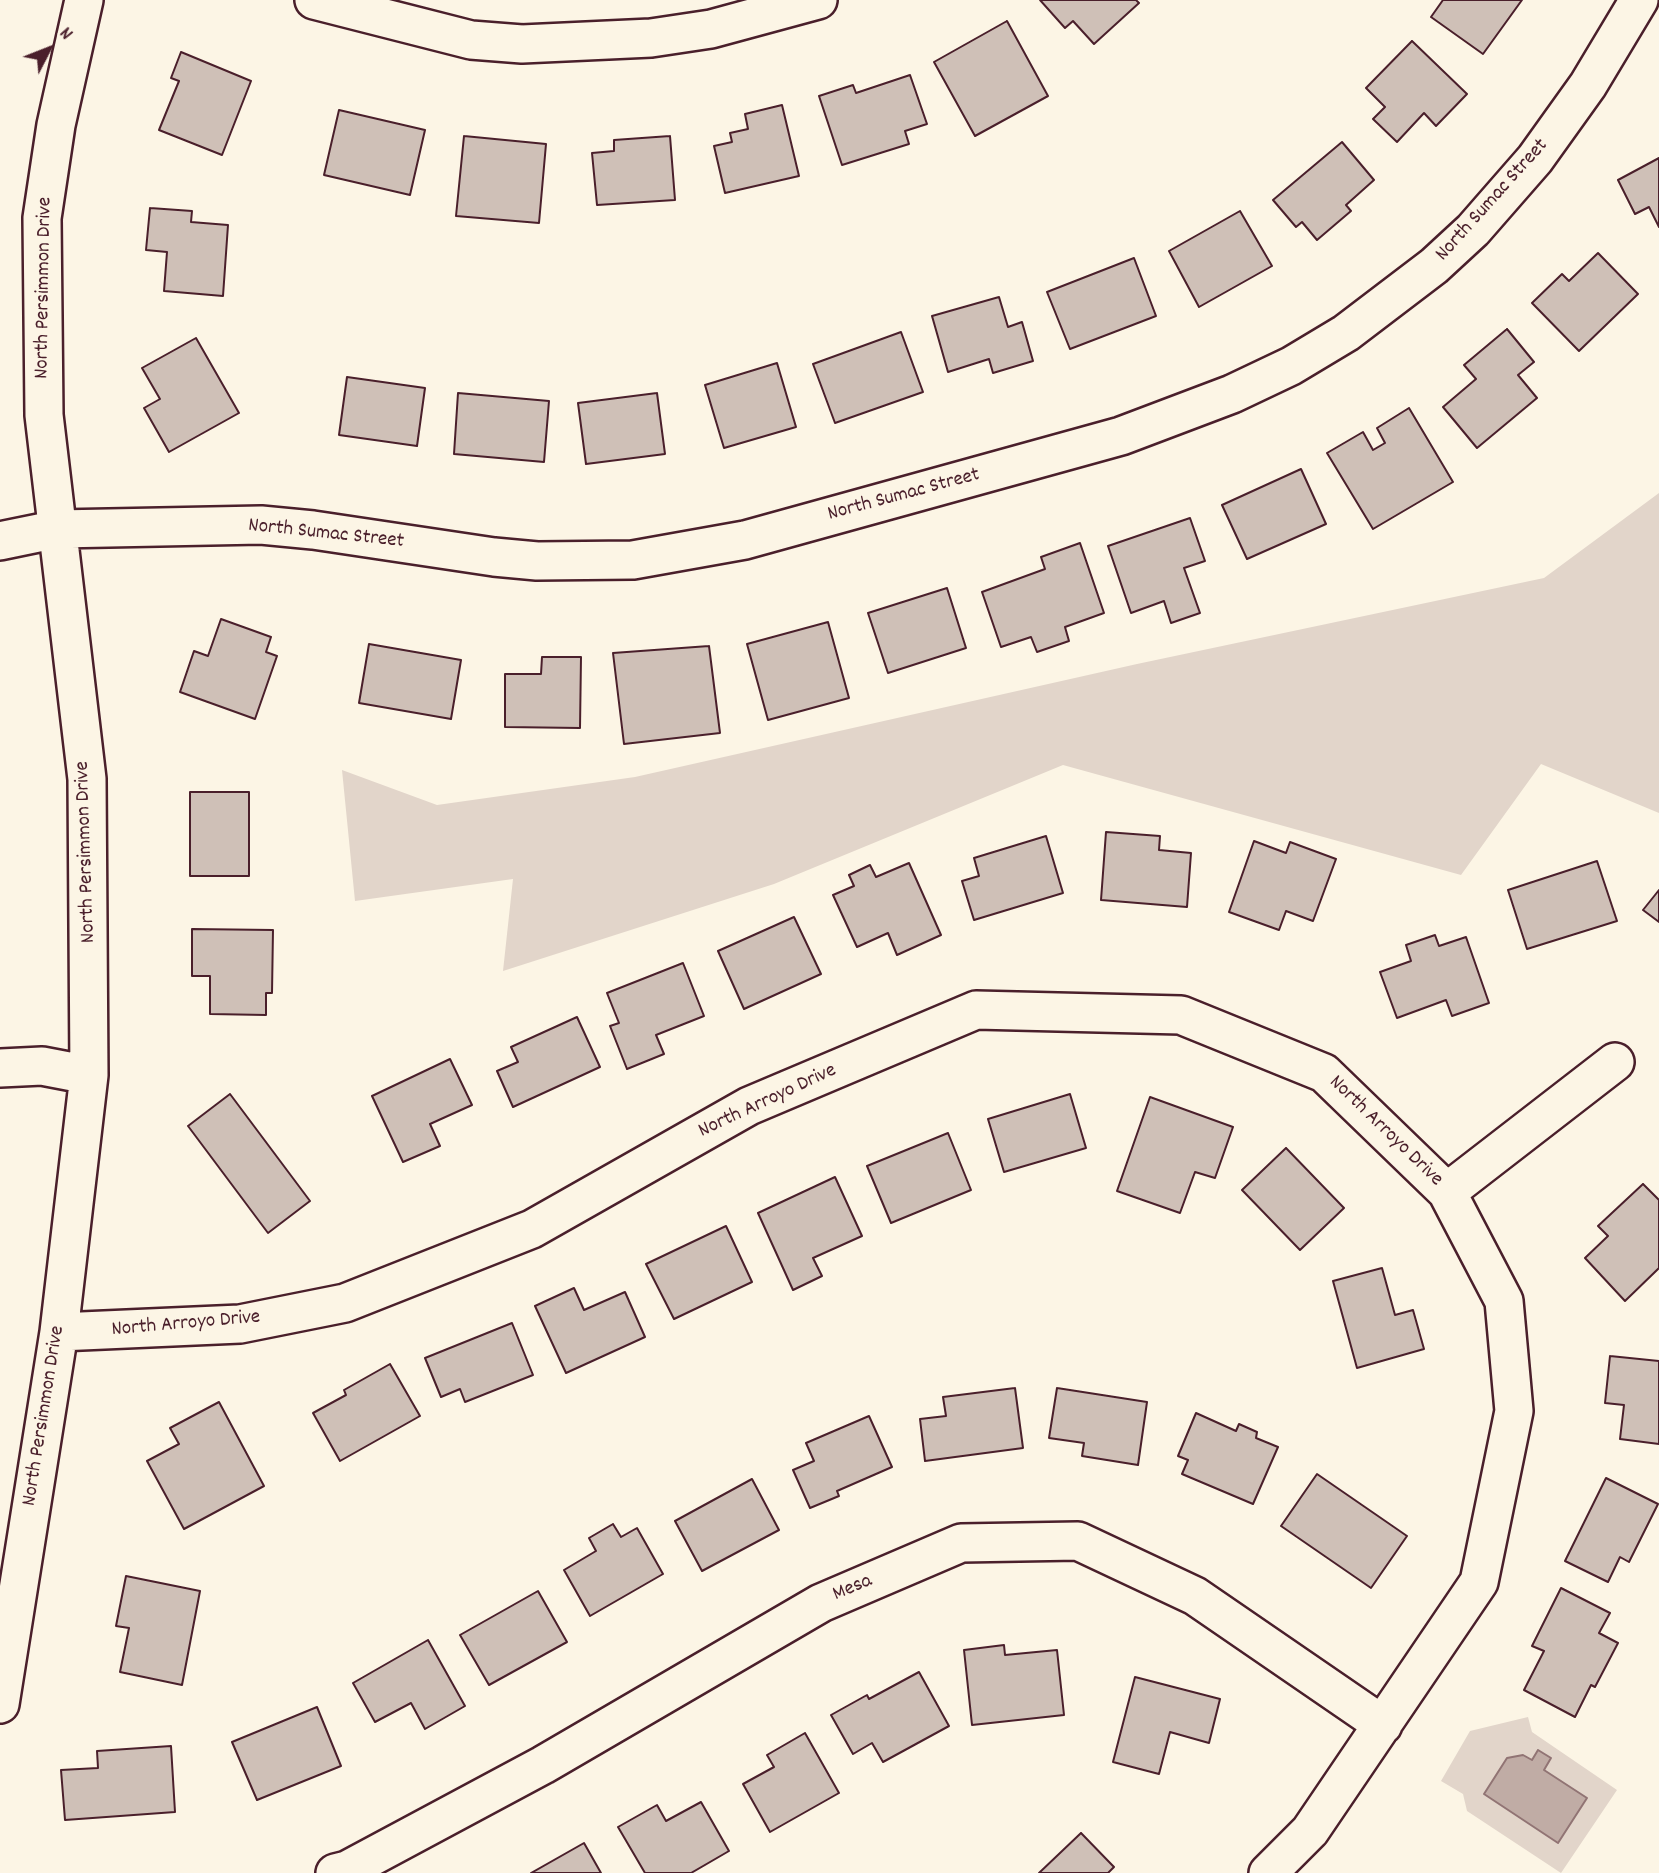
<!DOCTYPE html>
<html>
<head>
<meta charset="utf-8">
<style>
	body { margin:0 }
	#map { position:relative; width:1659px; height:1873px; overflow:hidden; background:#fcf5e5; font-family:Dekko,sans-serif }
	canvas { display:block }
	.north { position:absolute; left:14px; top:14px; width:70px; height:70px; -webkit-text-stroke:5px #fcf5e5; paint-order:stroke; rotate:48deg; font-size:19px; font-weight:700; line-height:28px; text-align:center; color:#4a1f2b }
	.north::after { content:''; display:block; margin:auto; width:24px; height:32px; background:#4a1f2b; clip-path:polygon(50% 0,100% 100%,50% 72%,0 100%) }
</style>
</head>
<body>
<div id="map">
<canvas width="1659" height="1873"></canvas>
<div class="north">N</div>
</div>
<script>
const g = document.querySelector('canvas').getContext('2d');
g.lineJoin = 'round';
function fillPath(path, color) { g.fillStyle = color; g.fill(path, 'evenodd'); }
const poly = rows => new Path2D(rows.map(r => 'M' + r).join(''));
function trace(path, color, width, dash) { g.strokeStyle = color; g.lineWidth = width; g.lineCap = dash ? 'butt' : 'round'; g.setLineDash(dash || []); g.stroke(path); }
function label(font, color, halo, rows, align = 'center') {
  g.font = font + ' Dekko,sans-serif'; g.lineWidth = 5; g.setLineDash([]); g.textBaseline = 'middle'; g.strokeStyle = halo; g.fillStyle = color; for (const [text, x, y, turn = 0] of rows) {
    g.save(); g.translate(x, y); g.rotate((+turn || 0) * Math.PI / 180); g.textAlign = isNaN(turn) ? turn : align; if (halo) g.strokeText(text, 0, 0); g.fillText(text, 0, 0); g.restore();
  }
}
fillPath(poly([
	[1659,493,1659,813,1541,764,1461,875,1063,765,774,884,503,971,513,879,355,901,342,770,437,805,635,777,1137,664,1544,578],
	[1528,1717,1532,1732,1617,1790,1561,1873,1467,1811,1463,1794,1441,1781,1470,1731]
]), '#e2d5ca');
const water = poly([
	[1538,1750,1551,1758,1544,1770,1587,1798,1558,1843,1484,1794,1507,1758,1523,1755,1532,1760,1538,1750]
]);
fillPath(water, '#c0aca5');
trace(water, '#917474', 2);
const building = poly([
	[1040,0,1136,0,1139,3,1094,44,1073,21,1065,28,1040,0],
	[1443,0,1522,0,1483,54,1431,17,1443,0],
	[1007,21,1048,96,975,136,934,62,1007,21],
	[1412,41,1467,94,1436,126,1424,113,1397,142,1373,119,1385,107,1366,88,1412,41],
	[181,52,251,81,222,155,159,130,179,81,171,78,181,52],
	[910,75,927,124,905,131,909,144,842,165,819,96,853,85,856,93,910,75],
	[782,105,799,176,725,193,714,146,732,142,730,133,748,129,745,114,782,105],
	[339,110,425,130,410,195,324,175,339,110],
	[464,136,546,144,539,223,456,216,464,136],
	[670,136,675,200,597,205,592,153,614,151,614,140,670,136],
	[1342,142,1374,180,1346,205,1351,211,1317,240,1302,222,1296,227,1273,200,1342,142],
	[1659,158,1659,227,1649,207,1635,214,1618,180,1659,158],
	[150,208,192,211,191,222,228,225,223,296,164,291,167,252,146,250,150,208],
	[1240,211,1272,266,1199,307,1169,251,1240,211],
	[1598,253,1638,294,1579,351,1532,303,1562,274,1569,281,1598,253],
	[1134,258,1156,316,1070,349,1047,292,1134,258],
	[999,297,1008,327,1022,322,1033,361,993,373,989,359,948,372,932,316,999,297],
	[1507,329,1534,362,1518,375,1537,398,1477,448,1443,407,1476,379,1464,365,1507,329],
	[901,332,923,392,835,423,813,364,901,332],
	[196,338,239,413,169,452,144,408,160,399,142,368,196,338],
	[777,363,796,427,724,448,705,385,777,363],
	[347,377,425,388,417,446,339,435,347,377],
	[458,393,549,401,544,462,454,454,458,393],
	[657,393,665,454,586,464,578,403,657,393],
	[1409,408,1453,482,1373,529,1327,453,1363,432,1373,450,1385,443,1377,428,1409,408],
	[1301,469,1326,524,1247,559,1222,505,1301,469],
	[1190,518,1205,561,1184,568,1200,613,1171,623,1164,601,1131,613,1108,546,1190,518],
	[1080,543,1104,613,1065,627,1069,641,1037,652,1031,637,1001,647,982,592,1045,569,1041,557,1080,543],
	[947,588,966,648,888,673,868,613,947,588],
	[221,619,271,637,266,652,277,656,255,719,180,692,194,651,208,656,221,619],
	[828,622,849,698,768,720,747,644,828,622],
	[369,644,461,660,451,719,359,703,369,644],
	[709,646,720,733,624,744,613,653,709,646],
	[542,657,581,657,580,728,505,727,505,674,541,674,542,657],
	[190,792,249,792,249,876,190,876,190,792],
	[1106,832,1160,836,1159,850,1191,853,1187,907,1101,900,1106,832],
	[1046,836,1063,893,974,920,962,881,979,876,974,858,1046,836],
	[1254,841,1286,853,1290,842,1336,859,1313,921,1286,911,1279,930,1229,912,1254,841],
	[1597,861,1617,921,1527,949,1508,890,1597,861],
	[909,863,941,935,897,955,888,933,857,947,833,895,854,886,849,875,870,865,876,877,909,863],
	[1659,890,1659,922,1643,910,1659,890],
	[794,917,821,974,744,1009,718,951,794,917],
	[192,929,273,930,272,993,266,993,266,1015,210,1014,210,976,192,976,192,929],
	[1435,935,1439,946,1466,937,1489,1003,1452,1016,1446,1000,1397,1018,1380,972,1411,961,1406,945,1435,935],
	[683,963,704,1016,656,1035,664,1054,627,1069,610,1026,619,1023,607,993,683,963],
	[577,1017,600,1067,513,1107,497,1071,518,1062,511,1047,577,1017],
	[450,1059,472,1105,430,1124,440,1146,403,1162,372,1096,450,1059],
	[230,1094,310,1201,268,1233,188,1126,230,1094],
	[1070,1094,1086,1148,1004,1172,988,1119,1070,1094],
	[1150,1097,1233,1127,1215,1178,1195,1172,1180,1213,1117,1191,1150,1097],
	[948,1133,971,1190,891,1223,867,1166,948,1133],
	[1286,1148,1344,1208,1300,1250,1242,1190,1286,1148],
	[835,1177,862,1236,813,1258,822,1276,793,1290,758,1213,835,1177],
	[1643,1184,1659,1200,1659,1268,1625,1301,1585,1258,1608,1236,1598,1226,1643,1184],
	[726,1226,752,1282,674,1319,646,1264,726,1226],
	[1382,1268,1395,1315,1413,1310,1424,1349,1357,1368,1333,1281,1382,1268],
	[574,1288,584,1310,625,1292,645,1337,566,1373,535,1306,574,1288],
	[512,1323,533,1375,465,1402,460,1389,441,1397,425,1358,512,1323],
	[1610,1356,1659,1361,1659,1444,1620,1439,1624,1405,1605,1403,1610,1356],
	[390,1364,420,1416,340,1461,313,1413,346,1395,344,1390,390,1364],
	[1015,1388,1023,1448,925,1461,920,1419,946,1416,943,1397,1015,1388],
	[1057,1388,1147,1402,1138,1465,1082,1456,1084,1443,1049,1438,1057,1388],
	[219,1402,264,1486,184,1529,147,1461,179,1444,170,1428,219,1402],
	[1196,1413,1236,1431,1239,1424,1257,1432,1256,1438,1278,1447,1253,1504,1182,1474,1188,1460,1178,1456,1196,1413],
	[869,1416,892,1467,837,1491,839,1496,810,1508,793,1470,814,1461,806,1443,869,1416],
	[1317,1474,1407,1536,1371,1588,1281,1526,1317,1474],
	[1606,1478,1658,1504,1629,1562,1620,1557,1608,1582,1565,1561,1606,1478],
	[752,1479,779,1530,702,1571,675,1521,752,1479],
	[613,1524,621,1537,637,1528,663,1574,590,1616,564,1570,596,1551,589,1538,613,1524],
	[126,1576,200,1591,182,1685,120,1672,129,1628,116,1626,126,1576],
	[1561,1588,1610,1613,1599,1633,1618,1643,1595,1687,1591,1685,1575,1717,1524,1690,1544,1651,1532,1646,1561,1588],
	[538,1591,567,1642,489,1685,460,1635,538,1591],
	[428,1640,465,1706,425,1729,411,1703,375,1722,353,1683,428,1640],
	[1004,1645,1005,1655,1057,1650,1064,1715,972,1725,964,1650,1004,1645],
	[919,1672,949,1726,883,1762,872,1743,853,1754,831,1715,867,1695,869,1699,919,1672],
	[1135,1677,1220,1699,1209,1743,1170,1732,1159,1774,1113,1762,1135,1677],
	[317,1707,341,1766,257,1800,232,1742,317,1707],
	[805,1733,839,1793,770,1832,743,1784,774,1767,767,1755,805,1733],
	[171,1746,175,1812,65,1820,61,1770,98,1768,97,1751,171,1746],
	[701,1802,729,1851,691,1873,645,1873,618,1827,657,1805,666,1821,701,1802],
	[1081,1833,1114,1867,1108,1873,1039,1873,1081,1833],
	[584,1843,601,1873,531,1873,584,1843]
]);
fillPath(building, '#cfc0b7');
trace(building, '#4a1f2b', 2);
const street = poly([
	[314,0,471,40,522,44,651,38,711,29,818,0],
	[0,541,58,529,261,525,313,530,494,557,537,561,633,560,745,540,1121,436,1232,394,1291,366,1346,333,1434,266,1473,230,1535,159,1588,85,1639,0],
	[0,1068,42,1066,89,1075],
	[1447,1192,1615,1062],
	[59,1332,240,1324,345,1303,532,1229,749,1106,976,1010,1181,1015,1324,1073,1447,1192,1504,1301,1514,1411,1479,1582,1310,1831,1268,1873],
	[0,1704,59,1332,89,1075,87,779,44,415,42,218,56,125,84,0],
	[335,1873,347,1870,543,1765,821,1603,961,1543,1078,1541,1195,1596,1383,1725]
]);
trace(street, '#4a1f2b', 42);
trace(street, '#fcf5e5', 37);
label('21px', '#4a1f2b', '#fcf5e5', [
	["North Sumac Street",1493,201,-48],
	["North Persimmon Drive",45,288,-89],
	["North Sumac Street",904,496,-15],
	["North Sumac Street",326,535,6],
	["North Persimmon Drive",87,852,-92],
	["North Arroyo Drive",768,1102,-25],
	["North Arroyo Drive",1385,1132,44],
	["North Arroyo Drive",186,1325,-5],
	["North Persimmon Drive",45,1416,-81],
	["Mesa",853,1589,-23]
]);
</script>
</body>
</html>
